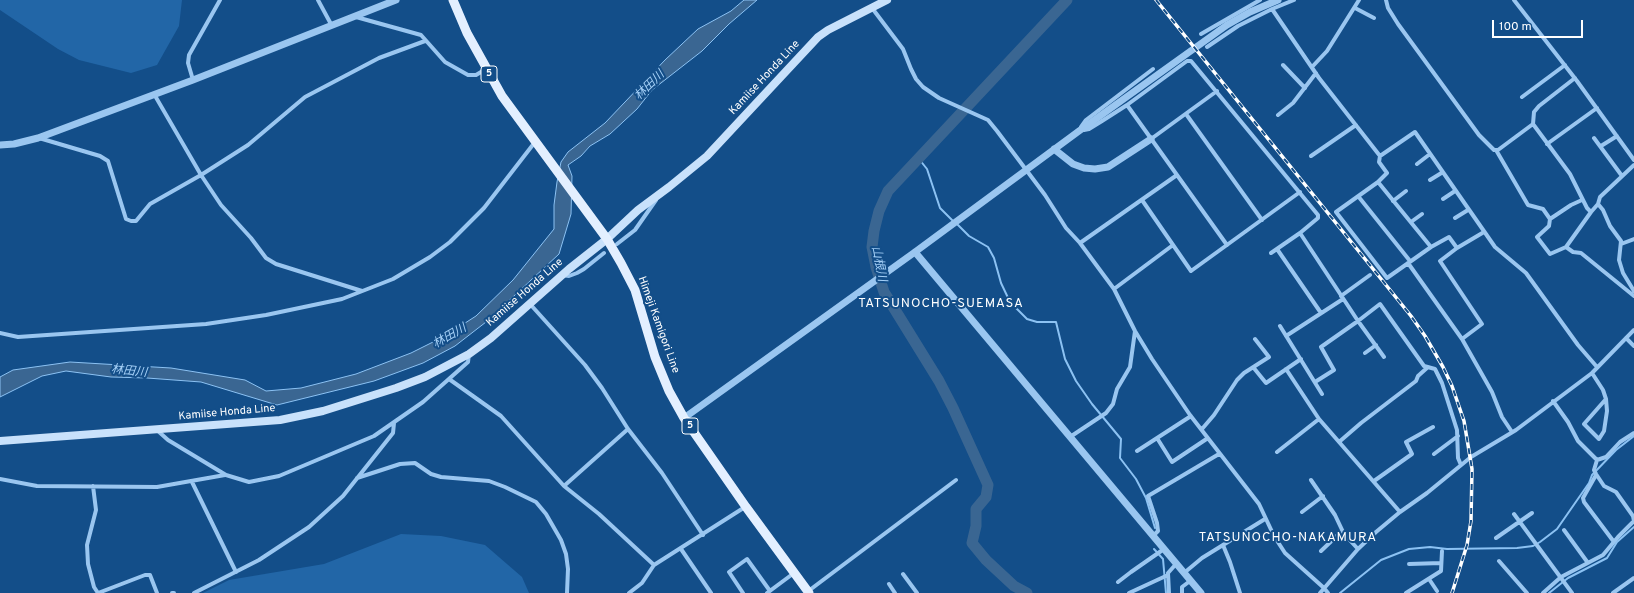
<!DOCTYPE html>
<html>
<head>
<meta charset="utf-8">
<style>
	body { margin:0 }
	#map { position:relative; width:1634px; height:593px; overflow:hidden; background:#134e89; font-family:Overpass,sans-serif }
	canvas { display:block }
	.scale { position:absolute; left:1492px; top:20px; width:91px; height:18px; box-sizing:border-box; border:2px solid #fff; border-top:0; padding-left:5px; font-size:12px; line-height:14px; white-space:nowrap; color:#fff; -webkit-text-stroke:3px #134e89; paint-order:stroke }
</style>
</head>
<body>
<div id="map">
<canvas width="1634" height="593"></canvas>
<div class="scale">100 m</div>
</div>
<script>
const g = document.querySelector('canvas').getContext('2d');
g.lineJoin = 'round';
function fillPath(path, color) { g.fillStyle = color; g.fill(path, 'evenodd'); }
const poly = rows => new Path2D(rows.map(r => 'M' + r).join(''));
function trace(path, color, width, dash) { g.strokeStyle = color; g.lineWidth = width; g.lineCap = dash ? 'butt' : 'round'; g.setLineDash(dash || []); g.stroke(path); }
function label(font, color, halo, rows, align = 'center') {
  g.font = font + ' Overpass,"Noto Sans JP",sans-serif'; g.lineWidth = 4; g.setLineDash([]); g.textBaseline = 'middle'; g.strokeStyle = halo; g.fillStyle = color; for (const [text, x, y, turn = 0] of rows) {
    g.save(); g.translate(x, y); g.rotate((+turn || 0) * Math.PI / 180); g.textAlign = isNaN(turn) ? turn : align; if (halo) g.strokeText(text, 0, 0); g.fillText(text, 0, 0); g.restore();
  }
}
fillPath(poly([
	[0,0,182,0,179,26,157,65,131,73,79,60,58,49,0,10],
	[401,534,441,536,485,545,522,577,529,593,203,593,229,580,324,564]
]), '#2266a7');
const water = poly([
	[744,0,757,0,729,24,702,51,652,90,637,109,610,134,590,146,581,156,568,165,572,176,571,214,559,254,486,322,455,346,423,363,374,381,277,405,201,382,147,378,111,377,66,371,42,376,0,397,0,377,13,370,70,362,171,368,245,380,266,391,301,388,356,374,411,353,445,336,476,316,513,280,554,229,554,205,557,182,561,162,568,152,605,123,665,60,698,29,731,11,744,0]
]);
fillPath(water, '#3a6692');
trace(water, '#8cc2f3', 1);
trace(poly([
	[919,159,927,169,940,208,953,221],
	[957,224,969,236,988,247,994,258,1001,283,1010,302,1027,319,1037,322,1056,322,1065,359,1076,381,1092,404,1121,439,1120,458,1136,479,1146,498,1155,528],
	[1154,549,1163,559,1166,593],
	[1340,593,1381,560,1409,549,1430,547,1447,549,1517,548,1533,546,1540,542,1557,529,1589,483,1592,475,1616,450,1634,436],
	[1549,593,1568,578,1607,558,1617,542,1634,527]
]), '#8cc2f3', 2);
trace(poly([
	[1027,593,1014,586,986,560,972,543,976,526,976,509,986,497,988,485,953,408,939,381,884,292,876,267,872,247,874,231,879,211,888,191,1067,0]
]), '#3a6692', 11);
trace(poly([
	[318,0,332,26],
	[1294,0,1272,9,1319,78,1380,156,1379,162,1387,173,1378,182,1336,212,1387,278,1431,247,1449,237,1457,248,1484,232],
	[1386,0,1388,8,1398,24,1479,135,1494,150,1498,150,1533,124,1570,174,1587,208,1591,212,1598,204],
	[1514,0,1577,81,1634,160],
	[872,8,903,49,911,69,916,79,923,87,939,98,988,120,997,131,1045,195,1066,228,1080,243,1114,289,1135,331,1152,359,1190,415,1259,504,1274,536,1285,553,1324,588,1328,593],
	[1355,8,1374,18],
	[356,17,421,35,445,62,468,75,476,75,486,69],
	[1201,34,1260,0],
	[1207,47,1238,26,1272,9],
	[1283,65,1305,88],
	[1312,67,1327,51,1359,0],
	[193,80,188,63,189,55,220,0],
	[154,94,201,175,221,205,251,238,266,258,276,264,362,291],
	[1522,97,1565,65],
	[1127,105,1187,61,1191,61,1318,215,1318,218,1300,233,1358,321,1380,304,1424,366,1435,369,1442,383,1457,430,1458,458,1461,465],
	[1186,114,1262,220],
	[1278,115,1293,103,1316,73],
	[1533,124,1534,112,1539,106,1575,78],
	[1081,127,1086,120,1153,69],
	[1084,130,1089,129,1102,121,1127,105,1227,245],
	[39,138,100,156,108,161,126,219,131,221,136,221,150,204,201,175,248,145,305,97,379,58,425,41],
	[1594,138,1622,176],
	[1151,139,1217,91],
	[1547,144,1597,108],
	[1601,146,1617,136],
	[1496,150,1528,205,1543,209,1550,219,1571,205,1582,200],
	[1311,156,1356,125],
	[1380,156,1415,132,1495,247,1526,273,1578,345,1597,367],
	[1417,164,1430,154],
	[1634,165,1600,197,1598,204,1603,210,1610,226,1621,241,1619,260,1623,273,1634,291],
	[1430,180,1443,172],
	[1378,182,1431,247],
	[1358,196,1410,261],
	[1443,199,1455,191],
	[1142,200,1191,271,1300,192],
	[1393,201,1406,191],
	[1455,218,1468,210],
	[1550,219,1549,226,1537,237,1550,254,1566,247,1573,252,1581,253,1634,296],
	[1411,222,1422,214],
	[1080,243,1177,175],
	[617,244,635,230,656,200],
	[1621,244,1634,239],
	[1566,247,1591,212],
	[1457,248,1440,261,1482,324,1462,339],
	[1277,249,1321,313],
	[1271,253,1300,233],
	[1408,263,1462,339,1492,392,1502,417,1512,432],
	[562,275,569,276,577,273,584,269,604,253],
	[1114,289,1173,245],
	[1341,296,1370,275],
	[530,304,585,365,602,388,628,429,662,473,703,535],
	[1280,326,1322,394],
	[0,333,18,337,206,324,266,315,342,299,393,279,430,257,450,242,484,208,535,142],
	[1286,336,1343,299],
	[1626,338,1634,346],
	[1365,353,1376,345],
	[1253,367,1266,383,1301,359],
	[1286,369,1319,419,1400,512],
	[1592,373,1603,390,1606,399,1607,411,1604,431,1599,439,1584,424,1606,399],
	[449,379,501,416,564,486,599,514,654,565],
	[1315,382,1334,370,1321,347,1358,321,1384,357],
	[1553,401,1568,422,1578,441,1597,460,1606,457,1620,442,1634,433],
	[1202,429,1214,415,1237,380,1244,373,1269,357,1255,339],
	[158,431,168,440,226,475,249,482,279,476,374,436,423,402,468,362,469,354],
	[1070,437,1106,413,1113,404,1117,389,1130,367,1135,331],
	[1157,438,1172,462,1208,438],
	[1339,442,1361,423,1416,381,1418,376,1428,367],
	[1137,451,1191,416],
	[1277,452,1319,419],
	[1434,454,1458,436],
	[1597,460,1594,470,1596,474,1604,486,1616,492,1633,516,1634,521],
	[1596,475,1583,498,1584,502,1614,542],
	[357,478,400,464,415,463,431,474,441,477,489,481,505,487,536,502,546,514,561,540,566,554,568,569,567,593],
	[0,479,37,486,157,487,225,475],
	[1311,480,1335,515,1344,534,1358,549],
	[1374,481,1412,454,1406,442,1433,427],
	[192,482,236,572],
	[93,486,96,510,87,545,88,564,94,587,98,593,145,575,150,575,157,593],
	[564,486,628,429],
	[1302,512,1323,496],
	[1514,514,1572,593],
	[1564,530,1588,563],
	[1153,536,1158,531,1157,523,1148,496,1219,454],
	[1496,538,1532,513],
	[1223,545,1230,562,1240,593],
	[681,549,711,593],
	[1321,551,1342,531],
	[1499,561,1527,593],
	[1409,564,1441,563],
	[1184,573,1202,558,1265,519],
	[903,574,917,593],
	[1429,579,1437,591],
	[1118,582,1131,572,1164,549],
	[889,584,895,593],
	[807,592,956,480],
	[172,593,174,593],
	[194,593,259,560,309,527,343,496,393,433,394,423],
	[629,593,642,583,654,565,745,507],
	[743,593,729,572,747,559,770,591],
	[767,593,794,573],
	[1129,593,1168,575],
	[1169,593,1168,573,1176,564],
	[1182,593,1182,587,1190,581],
	[1320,593,1358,549,1376,532,1400,512,1427,493,1471,457,1516,430,1592,373,1634,330],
	[1406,593,1441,571,1442,551],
	[1543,593,1561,577,1603,555,1618,537,1634,521],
	[1613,593,1634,578]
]), '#9ac6f0', 4);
trace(poly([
	[0,145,14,144,38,138,193,80,396,0],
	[1054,149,1073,164,1084,168,1095,169,1108,167,1151,139],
	[915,252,1201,593],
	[684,418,915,252,1079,131,1227,25,1250,12,1278,0]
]), '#9ac6f0', 7);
trace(poly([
	[0,441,280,420,323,411,396,388,425,377,469,354,491,338,569,269,607,239,638,210,669,187,707,156,818,37,828,30,887,0]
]), '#c8e1fb', 8);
trace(poly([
	[453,0,467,33,502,96,607,239,621,263,635,290,655,357,669,391,684,418,746,507,809,593]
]), '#e3efff', 9);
const rail = poly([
	[1156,0,1411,316,1425,336,1443,367,1452,386,1464,421,1472,469,1471,521,1467,545,1452,593]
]);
trace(rail, '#fff', 3.5);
trace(rail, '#134e89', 2, [6]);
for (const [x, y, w] of [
	[489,74,16],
	[690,426,16]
]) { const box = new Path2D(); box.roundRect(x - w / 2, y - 8, w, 16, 3); g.fillStyle = '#134e89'; g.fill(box); trace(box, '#fff', 1); }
label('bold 10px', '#fff', null, [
	["5",489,74],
	["5",690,426]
]);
label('11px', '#fff', '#134e89', [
	["Kamiise Honda Line",765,78,-47],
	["Kamiise Honda Line",525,293,-41],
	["Himeji Kamigori Line",658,325,70],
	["Kamiise Honda Line",227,413,-5]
]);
label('italic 12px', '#a5d0f7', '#134e89', [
	["林田川",650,86,-44],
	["山根川",878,264,79],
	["林田川",450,337,-30],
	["林田川",129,372,6]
]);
g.letterSpacing = '1px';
label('13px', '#fff', '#134e89', [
	["TATSUNOCHO-SUEMASA",941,304],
	["TATSUNOCHO-NAKAMURA",1288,538]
]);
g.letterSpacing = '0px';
</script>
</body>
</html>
